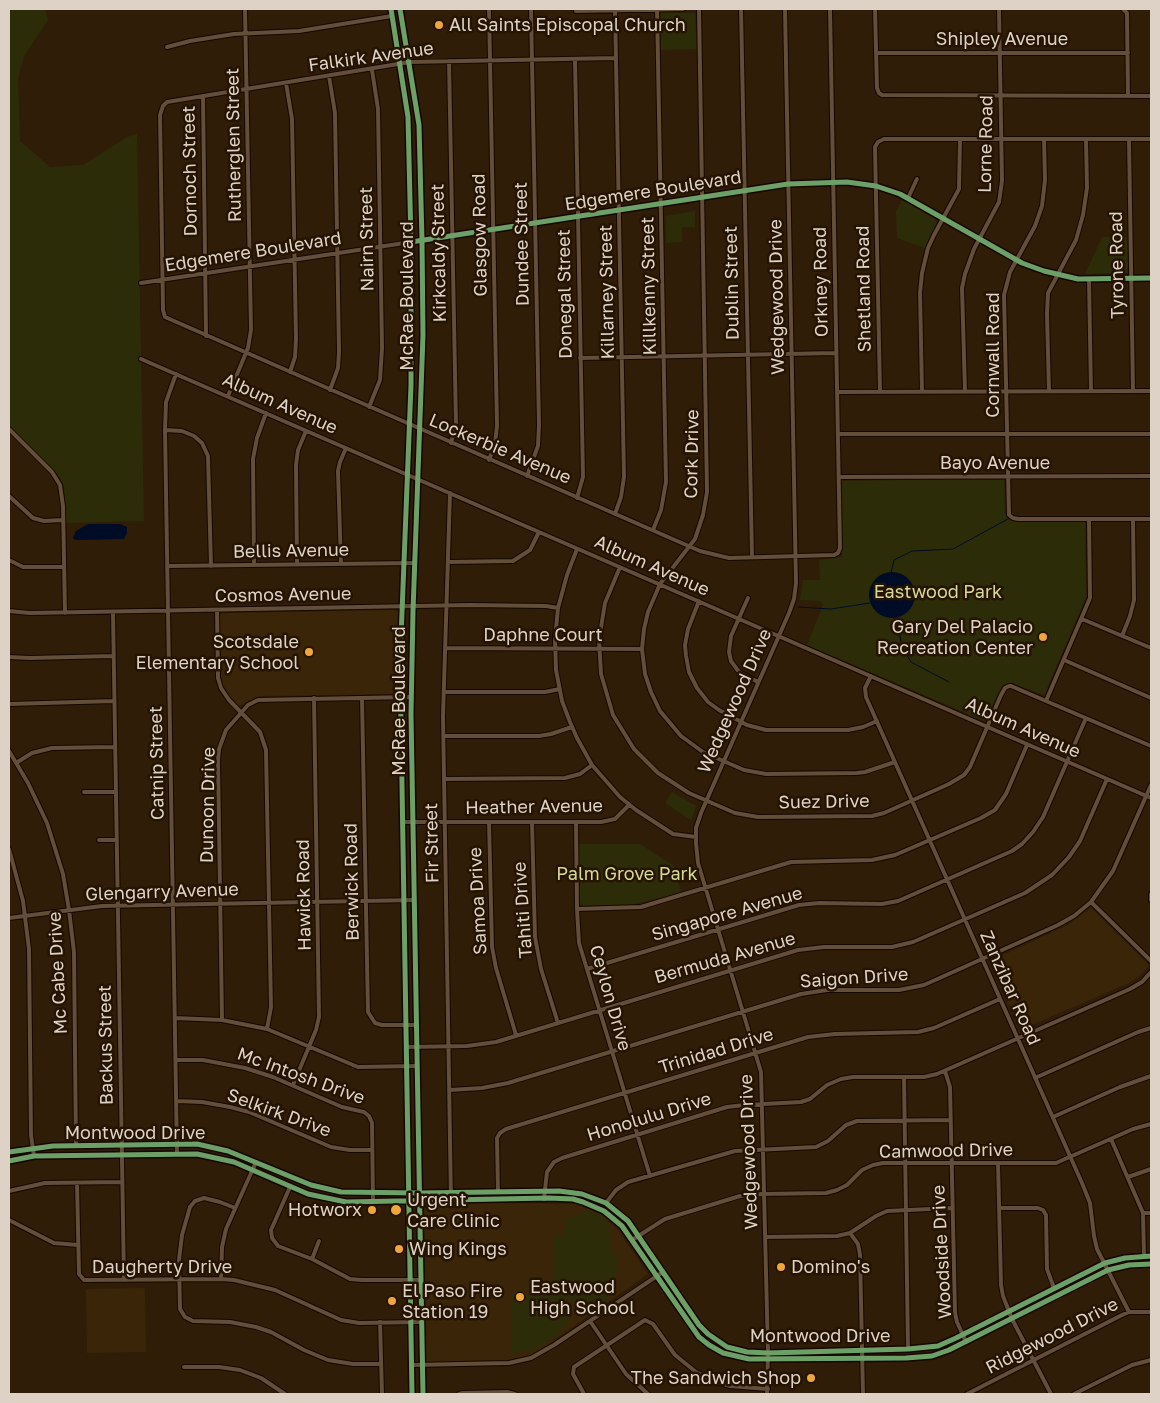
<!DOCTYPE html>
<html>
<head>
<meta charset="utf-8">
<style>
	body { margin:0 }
	#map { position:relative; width:1160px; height:1403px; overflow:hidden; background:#2f1d08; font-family:"Golos Text",sans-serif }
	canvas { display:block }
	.frame { position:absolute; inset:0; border:10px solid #ded2c6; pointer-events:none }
</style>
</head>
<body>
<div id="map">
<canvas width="1160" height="1403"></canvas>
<div class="frame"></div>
</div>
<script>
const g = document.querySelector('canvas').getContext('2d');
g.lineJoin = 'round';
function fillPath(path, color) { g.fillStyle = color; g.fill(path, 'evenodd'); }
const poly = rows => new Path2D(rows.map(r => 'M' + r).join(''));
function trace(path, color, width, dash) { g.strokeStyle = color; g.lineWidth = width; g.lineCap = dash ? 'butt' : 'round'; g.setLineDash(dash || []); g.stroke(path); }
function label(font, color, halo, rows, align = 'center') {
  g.font = font + ' "Golos Text",sans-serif'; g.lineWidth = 5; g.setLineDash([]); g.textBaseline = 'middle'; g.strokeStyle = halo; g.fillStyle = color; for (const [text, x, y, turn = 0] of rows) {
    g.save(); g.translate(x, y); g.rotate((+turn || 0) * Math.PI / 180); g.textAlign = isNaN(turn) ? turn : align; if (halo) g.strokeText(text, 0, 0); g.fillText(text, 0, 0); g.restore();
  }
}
fillPath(poly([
	[393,610,399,612,397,690,395,694,260,696,241,705,238,705,224,690,221,678,219,618,220,614,227,613],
	[1091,908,1147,963,1148,967,1139,976,1129,983,1020,1030,990,961,1068,925],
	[424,1201,577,1204,601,1214,618,1230,648,1274,537,1352,509,1363,426,1365],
	[145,1288,146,1352,87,1353,86,1289]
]), '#3b2509');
fillPath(poly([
	[9,9,45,9,48,20,24,56,18,78,20,141,50,167,83,165,127,137,137,134,144,521,65,523,64,488,60,478,55,472,9,426],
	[661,12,695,13,697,49,660,50],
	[902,200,935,219,936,224,925,248,897,238,896,212],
	[695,211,695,227,682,227,682,242,666,243,666,216],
	[1102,237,1127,237,1128,267,1126,273,1085,274],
	[964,479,1004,480,1005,514,1009,520,1085,522,1086,597,1044,695,1012,683,1002,686,985,721,807,645,823,605,821,601,800,600,803,580,820,580,819,560,842,557,842,481],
	[672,792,696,806,691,820,665,803],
	[578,844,640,844,674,866,681,892,631,905,583,906,579,902],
	[586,1211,598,1214,606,1220,609,1227,611,1253,617,1253,616,1280,611,1280,610,1295,600,1306,589,1310,578,1306,567,1296,568,1321,556,1336,531,1351,512,1353,511,1296,514,1293,567,1294,567,1287,554,1287,554,1236,566,1236,566,1218,573,1217]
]), '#2c2d08');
fillPath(poly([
	[88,524,120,524,127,527,127,533,124,539,75,540,73,538,76,531],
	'869 595a23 23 0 1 1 46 0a23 23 0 1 1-46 0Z'
]), '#000c26');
trace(poly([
	[891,573,894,560,912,551,953,549,1008,519],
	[798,607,831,609,870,603],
	[896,618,902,646,911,662,949,682]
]), '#000c26', 1);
const minor = poly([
	[699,9,707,492,703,515,695,539,660,584,648,612,644,629,642,649,645,674,651,692,660,711,681,736,703,752,744,770,766,774,857,773,865,772,895,762],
	[741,9,752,557],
	[875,9,877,88,879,93,882,95,1151,96],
	[1123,9,1127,13,1128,96],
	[576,11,683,9],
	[167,47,190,41,234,34,299,31,392,16],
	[876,53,1128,53],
	[616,58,410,62,167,102,163,106,160,115,163,310,165,317,700,551,729,558,834,555,838,553,840,548,830,9],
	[575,59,583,477,577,498],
	[449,61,456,425,451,443],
	[329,76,335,113,339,352,338,368,330,390],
	[286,83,292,119,296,339,295,357,290,372],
	[203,96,206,336],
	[1044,139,1045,180,1042,206,1035,226,1010,272,1004,295,1009,515,1013,518,1018,519,1151,519],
	[1129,139,1133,391],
	[908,198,917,179],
	[1089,280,1091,391],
	[141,283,411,242],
	[580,358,836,353],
	[141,359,1151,798],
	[176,374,166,402,165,430,177,1153],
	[880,391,875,147,878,142,884,139,1151,139],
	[922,391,920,293,922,273,928,248,934,235,959,189,960,139],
	[965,391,962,288,965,274,974,249,999,202,1002,181,999,9],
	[1049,391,1047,314,1048,293,1076,240,1083,215,1087,188,1086,139],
	[837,392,1151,391],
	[228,396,248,348,251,330,245,9],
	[369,407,380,380,382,348,378,109,372,70],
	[9,429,52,472,60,485,63,506,65,613],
	[165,430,182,431,194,436,202,443,208,456,211,566],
	[838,434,1151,434],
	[489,460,495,444,497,426,489,9],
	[527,476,538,446,539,425,531,9],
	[839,477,1151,476],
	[450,493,443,716,451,1200],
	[9,496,33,518,44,521,63,520],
	[615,514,621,497,624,477,615,9],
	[653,530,661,510,666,482,657,9],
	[577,549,567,575,558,608,555,639,556,670,562,701,570,722,577,738,592,765,620,797,636,810,673,834,696,837],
	[9,560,23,567,63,567],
	[448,562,513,561,530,550,539,532],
	[297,564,296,465,298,450,306,431],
	[341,564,338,471,340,462,346,448],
	[254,565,253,459,257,438,266,413],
	[167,566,415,563],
	[620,567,605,603,599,640,601,674,613,715,634,749,658,773,689,793,735,813,758,817,872,816,884,813,949,784,964,775,970,767,1001,695,1005,688,1009,686,1011,686,1151,746],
	[748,598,731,636,729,652,731,661,739,672,758,682],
	[699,601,688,629,685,645,686,656,689,672,697,688,708,702,719,710,747,725,766,730,848,730,863,727,877,721],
	[217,610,218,678,221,688,229,700,260,732,266,750,271,1007,267,1029],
	[9,611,30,613,470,605,546,606,558,608],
	[113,612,124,1280],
	[1082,619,1151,648],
	[1122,636,1130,616,1134,600,1133,519],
	[445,648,642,649],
	[9,657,30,658,113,656],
	[1064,660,1151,698],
	[871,676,865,688,866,697,1082,1183,1090,1203,1094,1236,1097,1249,1129,1312],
	[444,692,545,692,560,689],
	[362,698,368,1012,375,1023,382,1025,416,1025],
	[1046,701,1090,598,1089,519],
	[9,704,114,701],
	[444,736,539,736,551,734,572,727],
	[9,751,28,783,47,823,63,874,69,910,74,952,76,1146],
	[16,763,32,753,52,748,115,747],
	[445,779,565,778,580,774,592,765],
	[84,792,116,792],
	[402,822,601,822,615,819,629,805],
	[489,822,492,947,496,968,516,1035],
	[532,822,535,937,541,969,558,1023],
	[576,822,577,909,579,943,650,1176],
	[99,840,116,840],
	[9,849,23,901,29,949,31,1135,34,1156],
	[1151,894,1151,900],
	[1091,902,1151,961],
	[577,909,641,907,791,862,872,860,895,855,981,818,995,810,1006,794,1027,745],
	[9,918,102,906,414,900],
	[587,969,799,905,819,903,882,904,898,901,1012,851,1022,844,1033,832,1043,817,1086,718],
	[175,1018,222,1020,267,1029,358,1067,417,1066],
	[222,1020,218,761,219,749,226,730,248,705,258,700,411,697],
	[406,1047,467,1046,496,1042,798,950,824,947,892,947,913,942,1025,893,1052,875,1069,857,1080,841,1107,779],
	[176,1060,203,1060,245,1068,273,1077,342,1107,364,1112,369,1116,372,1123,373,1202],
	[945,1071,950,1087,955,1313,957,1322,966,1342],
	[904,1077,908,1349],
	[1035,1078,1138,1032,1151,1028],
	[293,1085,316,1030,319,1017,314,698],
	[450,1090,482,1088,508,1083,801,994,827,990,899,990,924,985,1058,925,1074,916,1091,902,1113,871,1151,785],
	[177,1101,202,1102,230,1107,249,1112,331,1147,350,1150,372,1150],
	[1053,1117,1120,1087,1151,1076],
	[1111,1139,1143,1213,1144,1256],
	[998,1163,1001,1285,1003,1296,1012,1319,1051,1394],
	[1128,1177,1151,1169],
	[77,1183,79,1274,84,1280,221,1279,234,1280,275,1290,341,1320,359,1323,421,1322],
	[290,1187,271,1230,272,1238,278,1246,312,1259,350,1279,362,1280,420,1280],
	[9,1191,45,1183,122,1182],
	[498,1192,497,1138,500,1133,506,1129,808,1037,835,1034,918,1032,934,1028,1000,999],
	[544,1199,547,1172,554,1162,562,1158,727,1107,744,1105,801,1102,810,1099,827,1085,841,1079,853,1077,924,1077,937,1074,1130,989,1142,982,1151,972],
	[606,1203,616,1190,628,1182,735,1151,816,1147,828,1141,846,1125,857,1121,951,1120],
	[235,1208,220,1202,204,1198,195,1201,190,1207,182,1235,179,1260,180,1309,185,1317,193,1321,230,1322,256,1327,271,1332,304,1350,328,1360,353,1364,381,1364],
	[999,1208,1038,1208,1043,1210,1046,1215,1047,1269,1054,1288],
	[1143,1213,1151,1213],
	[9,1220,54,1243,78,1245],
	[850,1233,858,1244,860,1255,863,1394],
	[765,1237,837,1236,850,1233,876,1216,887,1211,952,1208],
	[632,1240,665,1219,740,1196,762,1194,826,1193,837,1190,847,1185,862,1170,873,1165,883,1163,1056,1163,1133,1129,1151,1124],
	[312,1259,319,1241],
	[221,1279,222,1247,226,1229,256,1162],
	[590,1321,626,1374,648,1394],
	[380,1322,382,1394],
	[412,1365,509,1363,531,1358,554,1345,663,1272],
	[184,1367,219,1367,240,1370,261,1378,285,1394],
	[459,1394,463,1393,507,1392,515,1394],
	[584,1394,573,1374,574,1367,645,1320,653,1324,675,1355,696,1372,713,1381,730,1386,768,1389],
	[767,1394,768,1353,761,1072,698,863,696,843,696,828,701,813,789,613,794,599,796,583,785,9],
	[967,1394,1122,1315,1129,1312,1151,1312],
	[1074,1394,1132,1365,1151,1360]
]);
const major = poly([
	[391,9,408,117,411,242,411,385,400,663,412,1394],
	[400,9,419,125,422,240,423,335,413,611,411,714,423,1394],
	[411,242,788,184,847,182,876,186,900,194,1022,263,1044,271,1078,279,1151,278],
	[9,1152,53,1146,197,1144,228,1151,311,1185,341,1192,419,1193,559,1191,582,1194,606,1203,628,1221,699,1325,708,1334,727,1347,747,1352,768,1353,908,1349,938,1346,956,1338,1105,1263,1125,1258,1151,1256],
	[9,1161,34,1156,197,1154,234,1162,308,1194,346,1202,549,1198,573,1199,583,1202,604,1211,622,1226,699,1337,709,1345,723,1353,749,1359,906,1358,932,1356,949,1350,1108,1270,1129,1265,1151,1264]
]);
trace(minor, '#160700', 6);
trace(major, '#160700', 8);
trace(minor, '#634e39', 4);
trace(major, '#6da066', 5);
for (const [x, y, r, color] of [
	[439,25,5,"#efa73d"],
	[1043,637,5,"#efa73d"],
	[309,652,5,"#efa73d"],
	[372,1210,5,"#efa73d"],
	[396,1210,6,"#efa73d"],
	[399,1249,5,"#efa73d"],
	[781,1267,5,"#efa73d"],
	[520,1297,5,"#efa73d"],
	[392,1301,5,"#efa73d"],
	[811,1378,5,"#efa73d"]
]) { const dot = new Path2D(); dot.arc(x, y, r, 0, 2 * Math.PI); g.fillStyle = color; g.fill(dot); trace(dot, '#251401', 2); }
label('18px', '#ded2c6', '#251401', [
	["All Saints Episcopal Church",449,25],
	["Gary Del Palacio",1033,627,"right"],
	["Recreation Center",1033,648,"right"],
	["Scotsdale",299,642,"right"],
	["Elementary School",299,663,"right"],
	["Urgent",407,1200],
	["Care Clinic",407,1221],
	["Hotworx",362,1210,"right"],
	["Wing Kings",409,1249],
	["Domino's",791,1267],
	["Eastwood",530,1287],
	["High School",530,1308],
	["El Paso Fire",402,1291],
	["Station 19",402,1312],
	["The Sandwich Shop",801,1378,"right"]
], 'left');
label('18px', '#ded2c6', '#251401', [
	["Shipley Avenue",1002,39],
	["Falkirk Avenue",371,57,-8],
	["Lorne Road",986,144,-89],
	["Rutherglen Street",234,145,-91],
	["Dornoch Street",190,171,-91],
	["Edgemere Boulevard",653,191,-9],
	["Glasgow Road",480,235,-91],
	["Nairn Street",367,239,-91],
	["Dundee Street",522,244,-91],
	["Edgemere Boulevard",253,252,-9],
	["Kirkcaldy Street",439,253,-91],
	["Tyrone Road",1117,265,-91],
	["Orkney Road",821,282,-91],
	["Dublin Street",732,283,-91],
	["Killkenny Street",649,286,-91],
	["Shetland Road",864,289,-91],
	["Killarney Street",607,292,-91],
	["Donegal Street",565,294,-91],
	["McRae Boulevard",407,296,-90],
	["Wedgewood Drive",777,297,-91],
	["Cornwall Road",993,355,-90],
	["Album Avenue",280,404,24],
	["Lockerbie Avenue",500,449,23],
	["Cork Drive",692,454,-89],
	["Bayo Avenue",995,463],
	["Bellis Avenue",291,551,-1],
	["Album Avenue",652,566,24],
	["Cosmos Avenue",283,595,-1],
	["Daphne Court",543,635],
	["McRae Boulevard",399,701,-90],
	["Wedgewood Drive",735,701,-66],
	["Album Avenue",1023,728,24],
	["Catnip Street",157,763,-91],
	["Suez Drive",824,802,-1],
	["Dunoon Drive",208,805,-89],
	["Heather Avenue",534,807,-1],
	["Fir Street",432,843,-91],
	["Berwick Road",352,882,-91],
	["Glengarry Avenue",162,892,-2],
	["Hawick Road",304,895,-91],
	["Samoa Drive",478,901,-93],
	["Tahiti Drive",523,910,-94],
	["Singapore Avenue",727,914,-16],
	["Bermuda Avenue",725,958,-16],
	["Mc Cabe Drive",58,973,-93],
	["Saigon Drive",854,978,-4],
	["Zanzibar Road",1010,988,66],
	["Ceylon Drive",610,998,74],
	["Backus Street",106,1045,-91],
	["Trinidad Drive",716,1051,-17],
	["Mc Intosh Drive",301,1076,20],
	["Selkirk Drive",279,1113,20],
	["Honolulu Drive",649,1117,-17],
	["Montwood Drive",135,1133],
	["Camwood Drive",946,1151,-1],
	["Wedgewood Drive",749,1152,-92],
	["Woodside Drive",942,1252,-93],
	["Daugherty Drive",162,1267],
	["Montwood Drive",820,1336],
	["Ridgewood Drive",1052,1336,-27]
]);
label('18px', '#d4d993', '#251401', [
	["Eastwood Park",938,592],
	["Palm Grove Park",627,874]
]);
</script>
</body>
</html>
